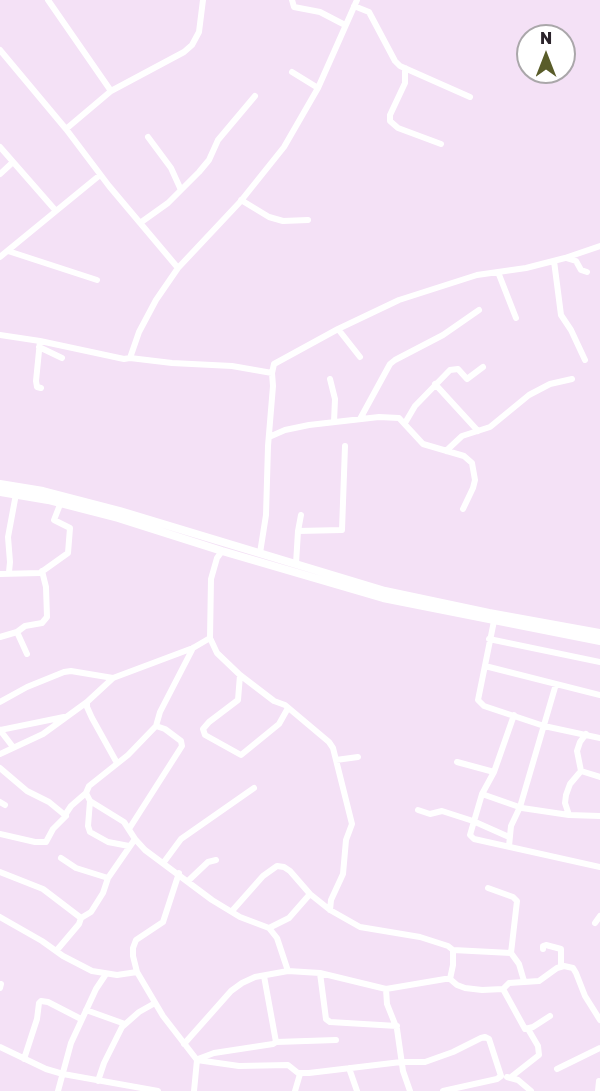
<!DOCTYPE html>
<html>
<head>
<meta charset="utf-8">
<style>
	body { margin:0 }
	#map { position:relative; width:600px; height:1091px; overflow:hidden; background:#f4e1f6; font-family:"Golos Text",sans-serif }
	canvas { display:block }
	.north { position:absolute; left:516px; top:24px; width:60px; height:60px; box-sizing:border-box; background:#fff; border:2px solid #aaa7aa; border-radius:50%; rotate:0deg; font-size:16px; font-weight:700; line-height:24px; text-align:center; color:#2b242b }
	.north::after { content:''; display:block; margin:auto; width:21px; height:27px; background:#595c29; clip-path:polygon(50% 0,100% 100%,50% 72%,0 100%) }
</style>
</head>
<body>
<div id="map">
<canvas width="600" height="1091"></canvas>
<div class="north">N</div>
</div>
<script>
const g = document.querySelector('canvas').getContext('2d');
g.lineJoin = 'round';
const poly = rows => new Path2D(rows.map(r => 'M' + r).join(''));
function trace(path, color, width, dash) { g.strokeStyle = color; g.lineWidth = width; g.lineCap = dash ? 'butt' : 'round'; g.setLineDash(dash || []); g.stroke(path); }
trace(poly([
	[48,0,111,91],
	[292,0,294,7,320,12,345,25],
	[354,6,369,12,395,61,400,66,470,97],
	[0,50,66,129,109,186,178,268,156,300,139,332,130,358],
	[405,68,405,83,390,115,390,121,398,128,441,144],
	[292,72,318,88],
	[66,129,111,91,184,52,192,45,199,32,203,0],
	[0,147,56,211,100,175],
	[0,174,13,162],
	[181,190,199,172,209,160,218,140,255,96],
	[241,200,269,217,283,221,308,220],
	[140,223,168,203,181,190,171,168,148,137],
	[8,251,97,280],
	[0,257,56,211],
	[566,258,576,261,581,270,587,272],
	[554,261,561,315,571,330,585,360],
	[178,268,240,202,284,147,318,88,357,0],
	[498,272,516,318],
	[338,329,360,357],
	[0,335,40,341,124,359,130,358,172,363,232,366,272,373],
	[40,341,36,381,37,387,41,388],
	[39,347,62,358],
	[330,379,335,399,334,422],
	[435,384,478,431],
	[360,419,390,364,395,360,443,335,479,310],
	[405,423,415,406,450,370,458,369,467,379,483,367],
	[269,437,285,430,309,425,379,417,399,418,423,444,464,456,472,463,475,480,473,488,463,509],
	[446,451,462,436,490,427,529,395,550,384,572,379],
	[298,531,342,530,345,446],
	[260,553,266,515,268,446,273,386,272,373,274,364,338,329,399,300,477,275,526,268,565,258,600,246],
	[296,564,298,531,301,515],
	[9,572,10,562,8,537,16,494],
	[0,574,40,573,68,553,70,528,54,520,61,502],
	[494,621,478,700,484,706,544,726,600,738],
	[17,632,25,626,42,623,47,617,46,587,42,571],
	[0,637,17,632,27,654],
	[210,638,217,653,240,675,274,701,285,705,329,742,333,748,352,824,346,840,343,874,331,900,330,910],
	[489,639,600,662],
	[485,666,600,695],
	[240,675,238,700,209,722,203,729,205,735,241,755,279,724,288,708],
	[0,702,27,687,64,672,71,671,113,678],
	[87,702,87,707,92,718,117,763],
	[514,715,494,772,482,794,470,835,474,839,600,867],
	[0,730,64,717],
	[0,730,13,747],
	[0,754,43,734,87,702,113,678,193,648,210,638,211,579,217,558,222,551],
	[336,760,358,757],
	[457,762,494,772],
	[0,768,27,791,49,802,66,816,53,829,46,842,35,842,0,834],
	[581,771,577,751,580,742,586,734],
	[581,771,600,777],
	[86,793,90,801,124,822,135,839,145,850,212,900,240,917,269,928,277,938,288,971],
	[482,794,522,808,569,815,600,816],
	[90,801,88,826,90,832,108,842,129,846],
	[0,802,5,805],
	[418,810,430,814,442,811,473,821,509,837],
	[65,815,71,806,86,793,89,786,128,755,156,726,160,712,193,648],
	[569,815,565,803,566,795,570,784,581,771],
	[129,829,182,746,181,741,165,729,156,726],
	[509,846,511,826,520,807,556,684],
	[61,858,76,868,108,878],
	[164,862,181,839,254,788],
	[0,872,43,889,81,918],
	[179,873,163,922,136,940,133,948,133,956,137,972,163,1016,197,1060,194,1091],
	[188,881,208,862,216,860],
	[488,888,513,897,517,901,511,953],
	[232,911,263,876,277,866,284,867,290,871,310,894,330,910,360,927,420,937,448,946,453,950,453,965,450,979],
	[0,917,42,941,63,956,92,971,117,975,137,972],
	[595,923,600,916],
	[269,928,289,918,310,894],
	[543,949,543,946,546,945,561,949,561,966],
	[57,950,79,924,81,918,91,912,103,893,108,878,135,839],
	[453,950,511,953,519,964,524,981],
	[320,973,326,1019,330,1022,397,1026],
	[0,988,1,984],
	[386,989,387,1004,397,1029,403,1071,410,1091],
	[503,989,525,1029,533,1027,550,1016],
	[86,1010,125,1024],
	[276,1042,336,1040],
	[184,1044,231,991,242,983,255,977,288,971,320,973,386,989,445,979,450,979,457,985,465,988,482,990,503,989,509,983,539,981,557,968,564,966,573,968,576,973,585,996,600,1020],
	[0,1047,46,1069,63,1074,158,1091],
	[24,1059,37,1019,39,1003,41,1001,48,1002,81,1019],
	[198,1059,214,1053,273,1044,276,1042,264,976],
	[197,1060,239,1066,288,1065,298,1073,309,1073,401,1062,425,1062,453,1052,481,1038,485,1037,489,1039,501,1076,497,1079,443,1091],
	[349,1068,357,1091],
	[557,1069,600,1048],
	[507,1077,518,1080,531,1091],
	[511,1077,539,1055,538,1046,528,1029],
	[98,1081,104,1063,122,1027,139,1012,155,1003],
	[58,1091,71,1043,96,989,106,974],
	[295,1091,300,1074],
	[598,1091,599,1081]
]), '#fff', 6);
trace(poly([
	[0,484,43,491,120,511,385,591,489,613,600,633],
	[0,492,48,500,118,518,222,551,383,598,600,641]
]), '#fff', 8);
</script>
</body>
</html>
